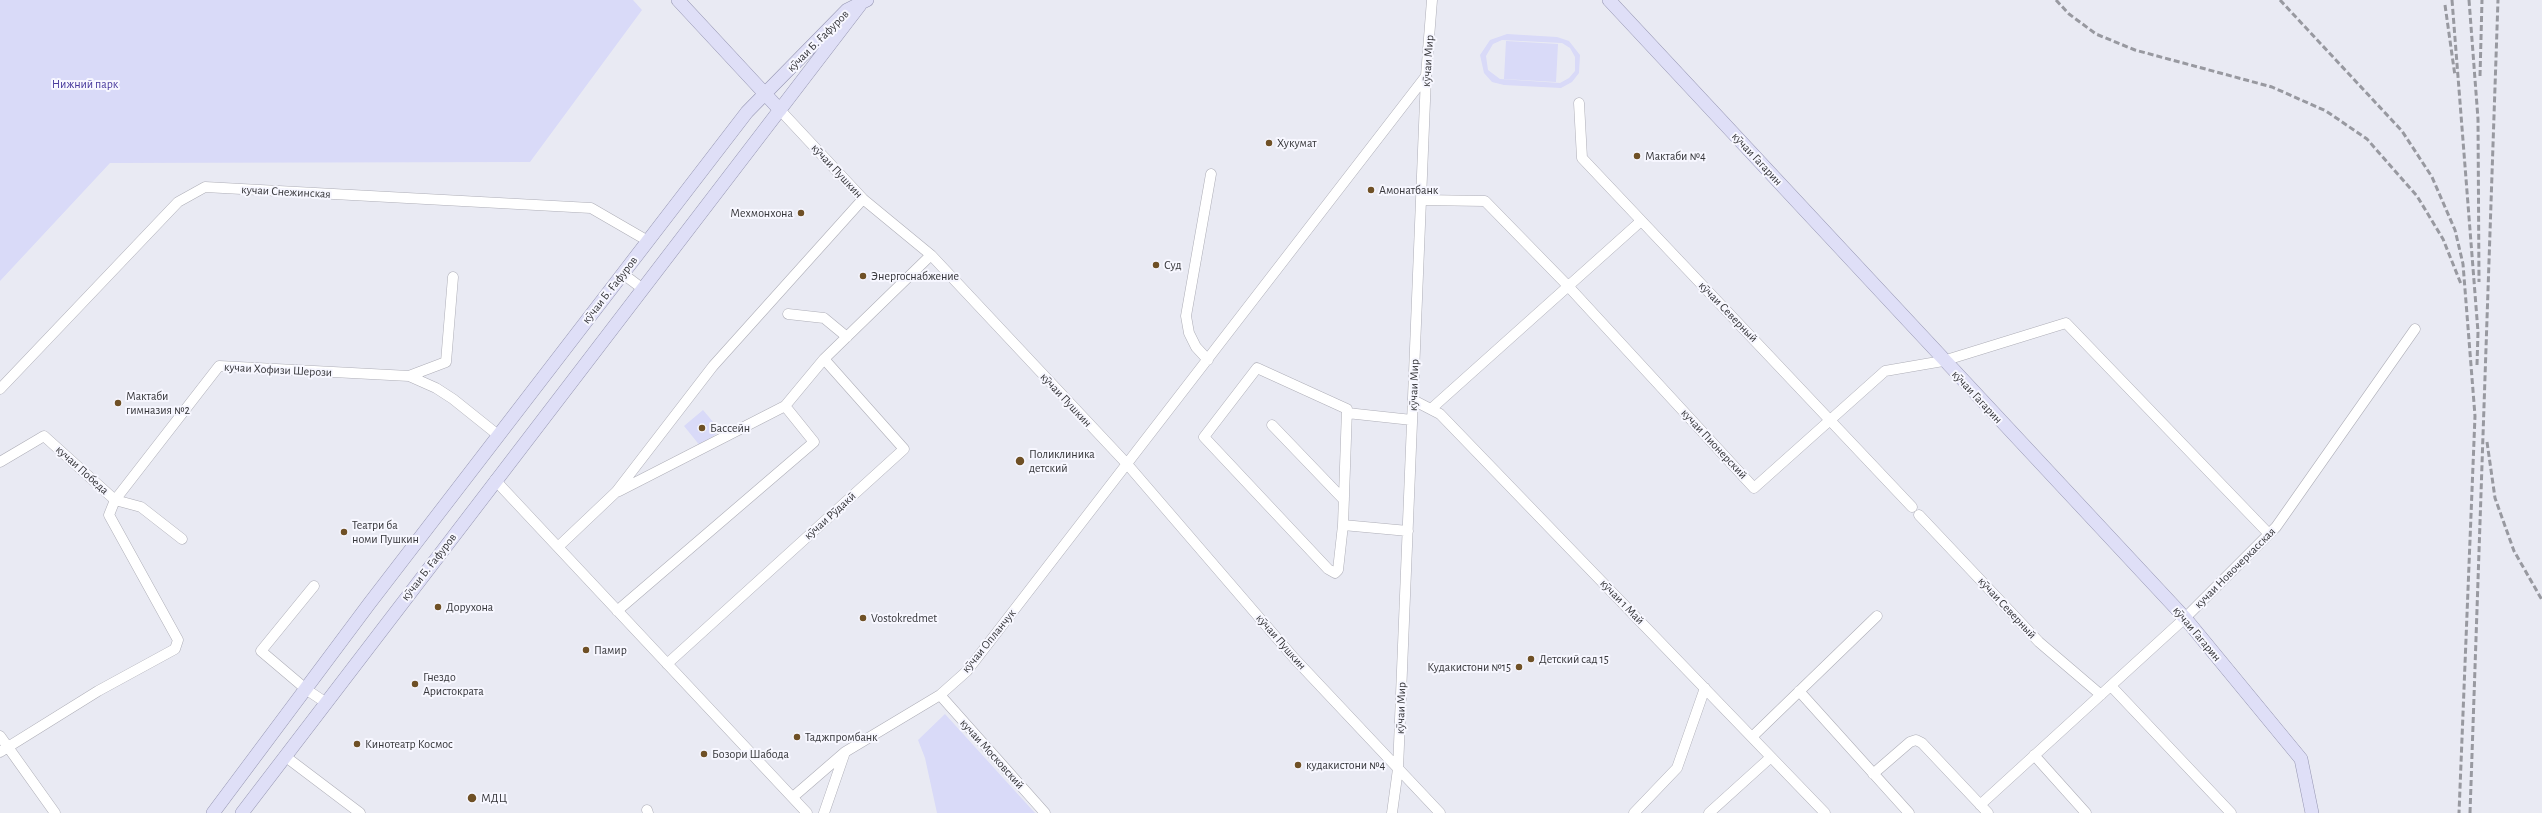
<!DOCTYPE html>
<html>
<head>
<meta charset="utf-8">
<style>
	body { margin:0 }
	canvas { display:block; background:#e9eaf3 }
</style>
</head>
<body>
<canvas width="2542" height="813"></canvas>
<script>
const g = document.querySelector('canvas').getContext('2d');
g.lineJoin = 'round';
function fillPath(path, color) { g.fillStyle = color; g.fill(path, 'evenodd'); }
const poly = rows => new Path2D(rows.map(r => 'M' + r).join(''));
function trace(path, color, width, dash) { g.strokeStyle = color; g.lineWidth = width; g.lineCap = dash ? 'butt' : 'round'; g.setLineDash(dash || []); g.stroke(path); }
function label(font, color, halo, rows, align = 'center') {
  g.font = font + ' "Alegreya Sans",sans-serif'; g.lineWidth = 4; g.setLineDash([]); g.textBaseline = 'middle'; g.strokeStyle = halo; g.fillStyle = color; for (const [text, x, y, turn = 0] of rows) {
    g.save(); g.translate(x, y); g.rotate((+turn || 0) * Math.PI / 180); g.textAlign = isNaN(turn) ? turn : align; if (halo) g.strokeText(text, 0, 0); g.fillText(text, 0, 0); g.restore();
  }
}
fillPath(poly([
	[0,0,633,0,642,10,530,162,110,163,0,281],
	[1507,34,1557,37,1569,41,1580,55,1579,73,1572,82,1561,88,1504,85,1492,82,1484,73,1480,55,1490,40],
	[1502,40,1562,43,1570,48,1575,57,1575,71,1569,78,1560,83,1500,79,1488,70,1486,56,1493,44],
	[1506,41,1558,44,1556,82,1504,79],
	[703,410,720,430,701,447,684,426],
	[945,714,1035,813,937,813,925,758,918,740]
]), '#d9daf8');
const minor = poly([
	[1579,103,1582,158,1912,507],
	[780,110,863,199,931,255,1127,464,1294,658,1440,813],
	[1421,200,1485,201,1568,286,1754,488,1885,371,1943,361,2066,323,2269,534],
	[623,274,643,289],
	[453,277,446,362,409,376,436,388,453,399,498,435],
	[788,314,824,318,847,337],
	[1208,360,1196,347,1189,333,1186,316,1211,174],
	[0,389,178,202,205,187,591,208,648,241],
	[1413,400,1440,414,1825,813],
	[1431,409,1641,221],
	[1347,413,1412,420],
	[1272,425,1344,500],
	[0,462,44,436,115,500,141,507,182,539],
	[495,480,807,813],
	[619,491,785,406,824,359,931,255],
	[1919,515,2039,642,2101,695],
	[1343,525,1347,409,1257,368,1204,437,1328,569,1335,573,1338,570,1343,525,1408,531],
	[558,547,616,492,713,366,863,199],
	[314,586,261,651,307,690,325,702],
	[617,611,814,442,785,406],
	[667,664,904,449,824,359],
	[2111,686,2231,813],
	[1799,691,1909,813],
	[940,695,1045,813],
	[0,736,55,813],
	[1752,737,1877,616],
	[0,752,98,691,175,649,178,640,109,515,115,500,219,366,409,376],
	[2034,755,2086,813],
	[286,757,360,813],
	[1873,774,1910,742,1916,740,1922,743,1988,813],
	[793,797,845,752],
	[1980,805,2185,618,2276,527,2415,329],
	[647,810,648,813],
	[824,813,845,752,940,695,967,671,1426,76],
	[1392,813,1398,769,1426,76,1432,0],
	[1634,813,1677,768,1705,688],
	[1709,813,1771,757]
]);
const major = poly([
	[678,0,780,110],
	[1609,0,2185,618,2301,759,2312,813],
	[213,813,369,604,747,112,847,10,867,0],
	[242,813,860,5]
]);
trace(minor, '#aeaeb7', 11);
trace(major, '#9696b2', 14);
trace(minor, '#fff', 10);
trace(major, '#dfdff7', 13);
trace(poly([
	[2056,0,2069,14,2096,34,2135,50,2272,87,2326,111,2367,139,2417,196,2443,239,2461,284],
	[2280,0,2402,131,2432,177,2455,230,2463,264,2475,416,2459,813],
	[2452,0,2478,332,2477,365],
	[2469,0,2478,119,2479,282],
	[2445,5,2455,76],
	[2480,76,2482,0],
	[2487,442,2495,498,2514,551,2542,600],
	[2470,813,2498,0]
]), '#9899a0', 3, [6, 3]);
for (const [x, y, r, color] of [
	[1269,143,4,"#6f5025"],
	[1637,156,4,"#6f5025"],
	[1371,190,4,"#6f5025"],
	[801,213,4,"#6f5025"],
	[1156,265,4,"#6f5025"],
	[863,276,4,"#6f5025"],
	[118,403,4,"#6f5025"],
	[702,428,4,"#6f5025"],
	[1020,461,5,"#6f5025"],
	[344,532,4,"#6f5025"],
	[438,607,4,"#6f5025"],
	[863,618,4,"#6f5025"],
	[586,650,4,"#6f5025"],
	[1531,659,4,"#6f5025"],
	[1519,667,4,"#6f5025"],
	[415,684,4,"#6f5025"],
	[797,737,4,"#6f5025"],
	[357,744,4,"#6f5025"],
	[704,754,4,"#6f5025"],
	[1298,765,4,"#6f5025"],
	[472,798,5,"#6f5025"]
]) { const dot = new Path2D(); dot.arc(x, y, r, 0, 2 * Math.PI); g.fillStyle = color; g.fill(dot); trace(dot, '#f7f7ff', 1.5); }
label('12px', '#36363a', '#f7f7ff', [
	["кӯчаи Б. Ғафуров",818,41,-45],
	["кӯчаи Мир",1428,61,-86],
	["кӯчаи Гагарин",1757,159,47],
	["кӯчаи Пушкин",837,171,47],
	["кучаи Снежинская",286,192,3],
	["кӯчаи Б. Ғафуров",610,290,-52],
	["кӯчаи Северный",1728,312,46],
	["кучаи Хофизи Шерози",278,370,3],
	["кӯчаи Мир",1414,385,-88],
	["кӯчаи Гагарин",1977,397,47],
	["кӯчаи Пушкин",1066,400,47],
	["кучаи Пионерский",1714,444,47],
	["кучаи Победа",82,470,42],
	["кӯчаи Рӯдакӣ",830,516,-42],
	["кӯчаи Б. Ғафуров",429,567,-52],
	["кучаи Новочеркасская",2235,568,-45],
	["кӯчаи 1 Май",1622,602,46],
	["кӯчаи Северный",2007,608,47],
	["кӯчаи Гагарин",2197,634,50],
	["кӯчаи Опланчук",989,641,-51],
	["кӯчаи Пушкин",1281,642,49],
	["кӯчаи Мир",1401,708,-88],
	["кучаи Московский",992,754,48]
]);
label('12px', '#483a9d', '#f7f7ff', [
	["Нижний парк",85,84]
]);
label('12px', '#36363a', '#f7f7ff', [
	["Хукумат",1277,143],
	["Мактаби №4",1645,156],
	["Амонатбанк",1379,190],
	["Мехмонхона",793,213,"right"],
	["Суд",1164,265],
	["Энергоснабжение",871,276],
	["Мактаби",126,396],
	["гимназия №2",126,410],
	["Бассейн",710,428],
	["Поликлиника",1029,454],
	["детский",1029,468],
	["Театри ба",352,525],
	["номи Пушкин",352,539],
	["Дорухона",446,607],
	["Vostokredmet",871,618],
	["Памир",594,650],
	["Детский сад 15",1539,659],
	["Кудакистони №15",1511,667,"right"],
	["Гнездо",423,677],
	["Аристократа",423,691],
	["Таджпромбанк",805,737],
	["Кинотеатр Космос",365,744],
	["Бозори Шабода",712,754],
	["кудакистони №4",1306,765],
	["МДЦ",481,798]
], 'left');
</script>
</body>
</html>
